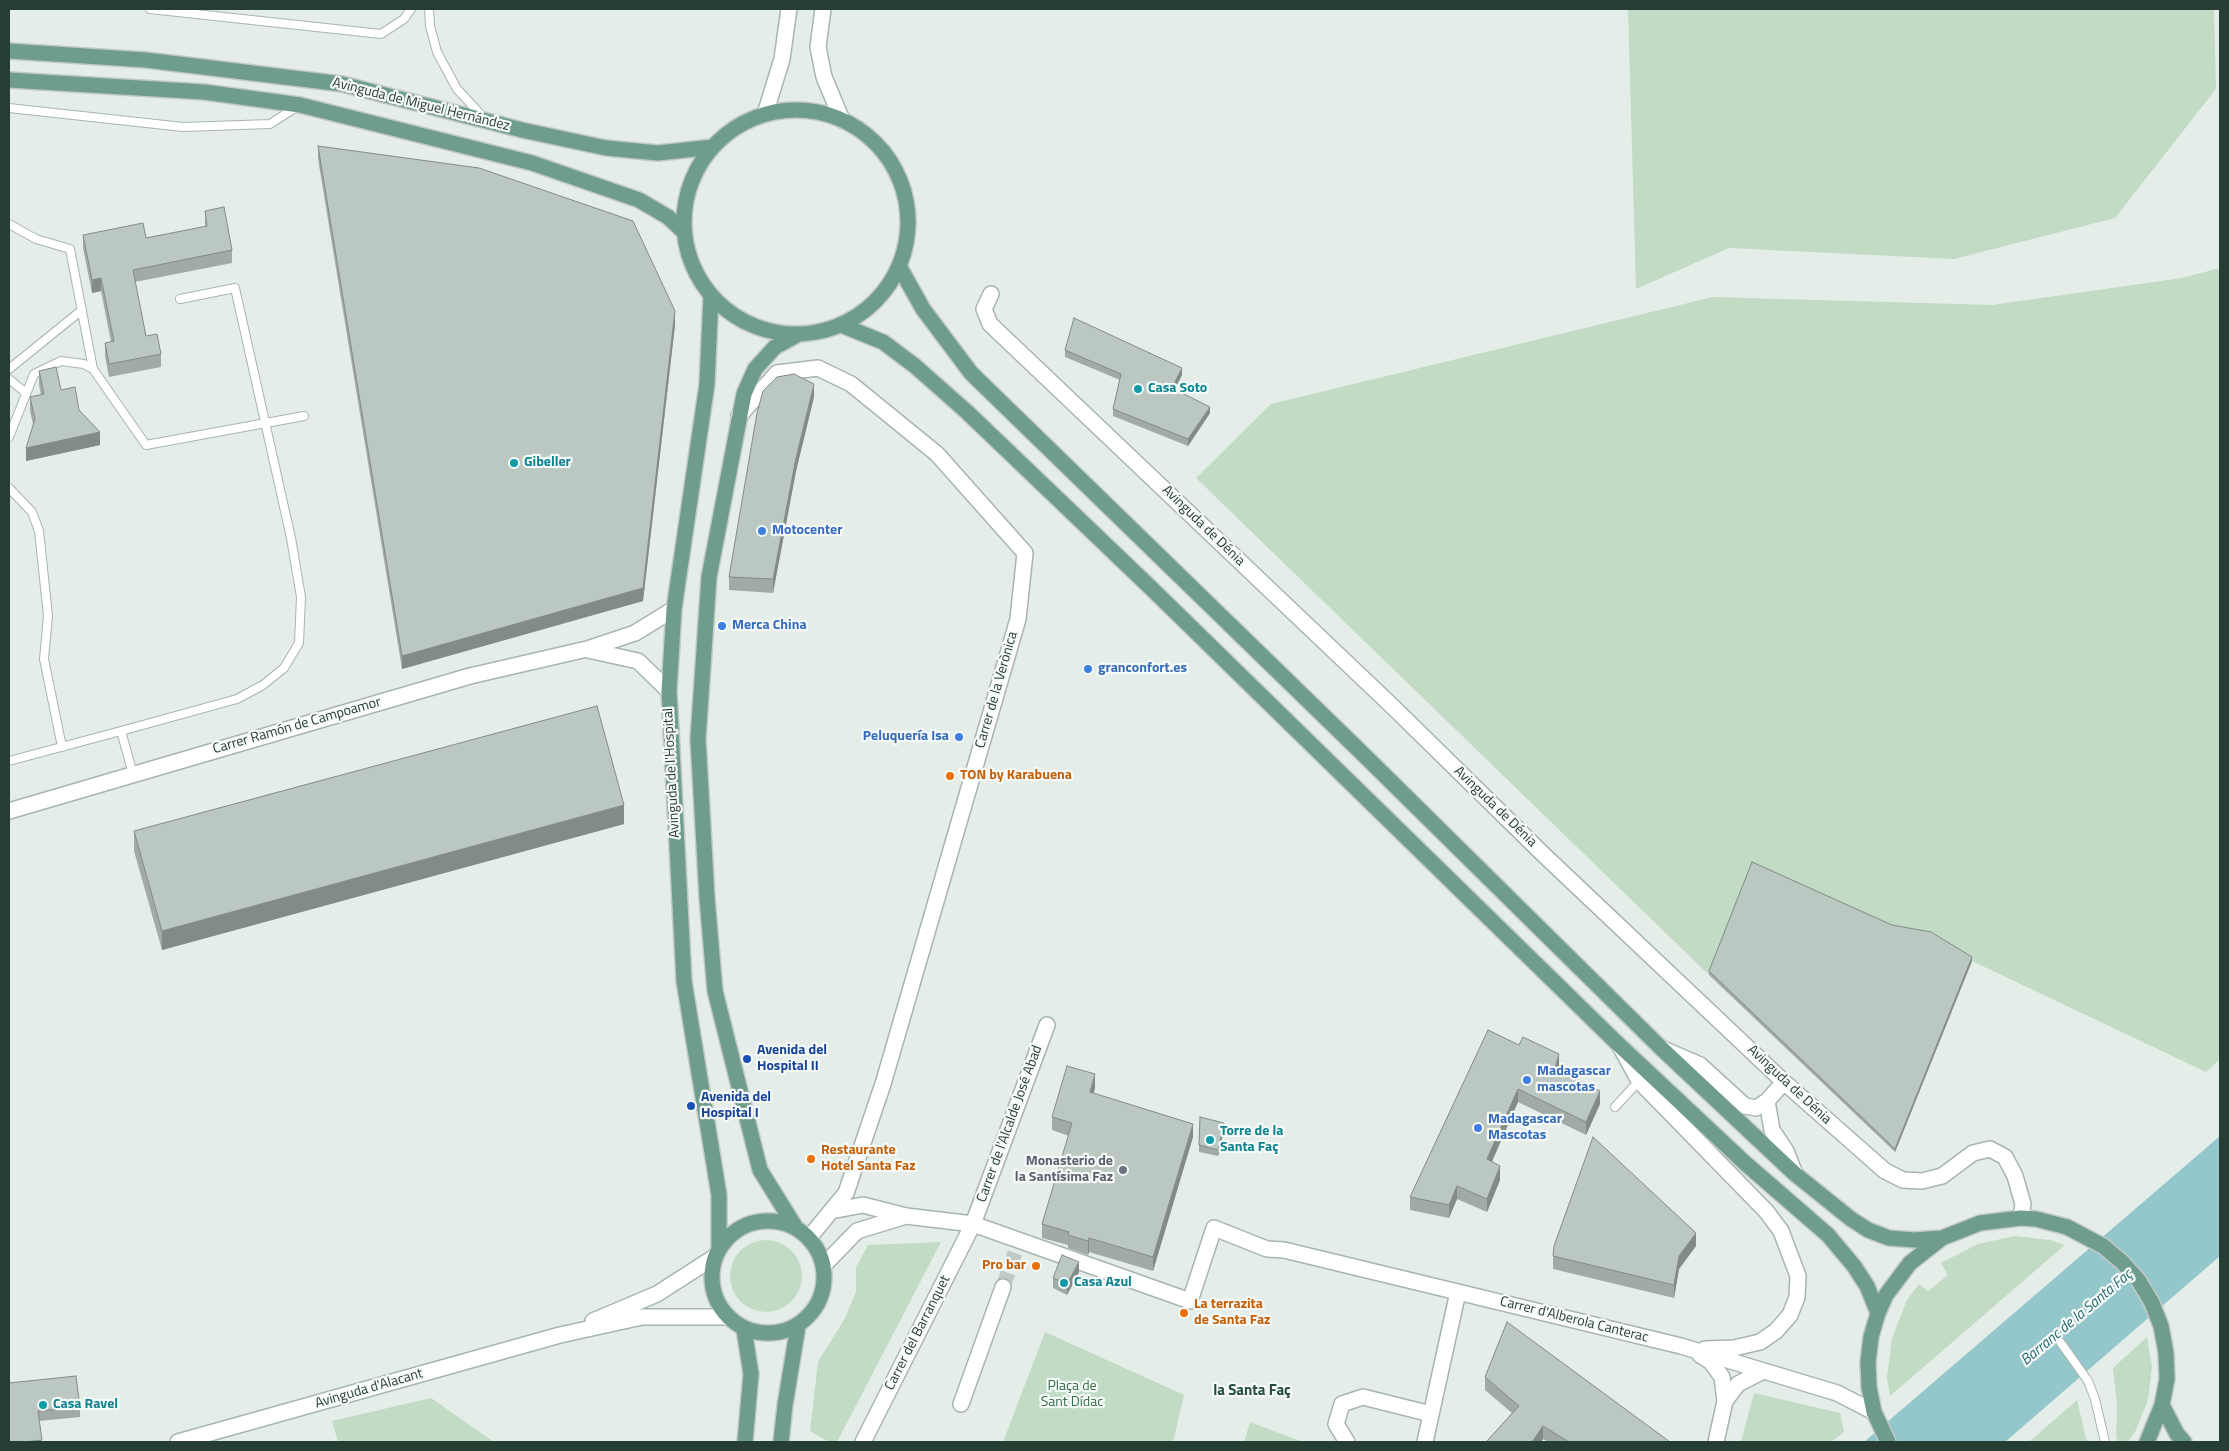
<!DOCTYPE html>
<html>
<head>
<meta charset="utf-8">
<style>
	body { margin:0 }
	#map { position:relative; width:2229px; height:1451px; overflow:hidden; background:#e5ede9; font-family:"Titillium Web",sans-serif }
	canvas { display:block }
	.frame { position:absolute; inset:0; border:10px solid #263d34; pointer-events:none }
</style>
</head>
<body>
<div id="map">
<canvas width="2229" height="1451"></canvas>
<div class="frame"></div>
</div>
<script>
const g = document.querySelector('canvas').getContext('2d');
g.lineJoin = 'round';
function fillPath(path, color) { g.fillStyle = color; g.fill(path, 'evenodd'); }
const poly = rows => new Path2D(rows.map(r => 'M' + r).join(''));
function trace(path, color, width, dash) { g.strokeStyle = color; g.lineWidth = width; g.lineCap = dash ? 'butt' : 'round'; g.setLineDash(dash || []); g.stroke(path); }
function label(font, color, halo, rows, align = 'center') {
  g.font = font + ' "Titillium Web",sans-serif'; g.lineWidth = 4.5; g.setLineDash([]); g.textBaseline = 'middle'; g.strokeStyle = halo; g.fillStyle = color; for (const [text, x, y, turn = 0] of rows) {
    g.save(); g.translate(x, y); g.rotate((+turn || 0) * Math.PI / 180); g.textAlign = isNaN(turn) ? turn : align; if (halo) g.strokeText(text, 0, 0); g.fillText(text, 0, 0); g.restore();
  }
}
fillPath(poly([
	[1628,9,2214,9,2216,89,2115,218,1954,259,1729,248,1636,289],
	[2220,268,2220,1059,2206,1072,1972,961,1931,936,1892,928,1752,866,1709,975,1196,478,1271,404,1713,297,1992,305,2182,278],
	[2015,1236,2050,1240,2065,1245,1890,1396,1887,1377,1892,1338,1907,1300,1919,1284,1928,1291,1948,1275,1941,1263,1978,1244],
	'730 1276a36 36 0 1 1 72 0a36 36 0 1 1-72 0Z',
	[941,1242,837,1442,829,1442,810,1431,818,1362,845,1318,856,1292,856,1267,868,1245],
	[1045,1332,1184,1395,1173,1442,1003,1442],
	[2147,1337,2152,1367,2148,1400,2135,1432,2128,1442,2120,1442,2116,1438,2117,1405,2113,1368],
	[1754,1393,1840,1413,1844,1432,1831,1442,1741,1442],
	[431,1398,494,1442,338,1442,332,1421],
	[2077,1400,2086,1438,2089,1442,2029,1442],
	[1250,1422,1303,1442,1244,1442]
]), '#c1dbc5');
fillPath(poly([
	[2220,1136,2220,1256,2005,1442,1864,1442]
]), '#94c7cb');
trace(poly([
	[1003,1287,1015,1253]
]), '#bfcac5', 15, [15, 8]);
const lane = poly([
	[150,9,381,34,404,19,411,9],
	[429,9,430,26,437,52,457,89,484,118],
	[9,108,183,127,270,124,298,106],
	[9,224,36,239,70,249,93,369,146,445,304,416],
	[9,369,82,310],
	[9,379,26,393],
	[9,437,34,374,61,361,84,364,93,369],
	[9,488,32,512,39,531,48,616,44,659,62,747],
	[9,761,121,731],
	[133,774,121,731,237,699,263,685,284,668,299,643,301,597,291,538,235,288,180,299],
	[1615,1107,1639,1081],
	[2061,1343,2088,1381,2095,1399,2105,1442]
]);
const street = poly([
	[991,294,984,309,990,324,1392,706,1546,857,1784,1082,1885,1171,1903,1180,1922,1181,1942,1176,1973,1153,1990,1149,2005,1157,2015,1176,2023,1204,2021,1218],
	[739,416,777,373,818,368,851,384,937,454,1025,553,1018,619,883,1084,846,1193,831,1211],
	[588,650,638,661,669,691],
	[9,811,470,676,587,649,635,633,674,609],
	[1621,1048,1639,1081,1766,1211,1781,1231,1798,1276,1797,1297,1790,1315,1776,1331,1760,1342,1734,1348,1705,1349],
	[1663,1049,1700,1065,1745,1106,1756,1108,1767,1101,1784,1082],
	[1767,1101,1772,1130,1786,1151,1795,1174],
	[809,1238,831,1211,863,1205,906,1216,973,1224,1190,1301,1214,1228,1267,1249,1284,1250,1681,1346,1837,1393,1874,1412],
	[824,1265,857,1231,906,1216],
	[1700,1355,1711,1362,1722,1377,1725,1401],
	[961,1404,1003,1287],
	[863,1442,973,1224,1047,1025],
	[1347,1442,1336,1424,1342,1404,1363,1397,1431,1414],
	[1425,1442,1458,1292],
	[1716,1442,1725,1401,1738,1384,1763,1371]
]);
const secondary = poly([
	[823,9,818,47,824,77,842,120],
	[765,114,782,59,789,9],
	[593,1321,657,1294,716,1256],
	[178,1442,560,1335,642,1317,727,1317]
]);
const primary = poly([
	[9,51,146,60,342,84,522,130,606,148,658,153,713,147],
	[9,80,204,92,300,105,532,163,639,200,668,217,684,232],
	'684 222a112 112 0 1 1 224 0a112 112 0 1 1-224 0Z',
	[899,266,923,309,971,373,1365,756,1662,1049,1795,1174,1851,1219,1868,1230,1889,1238,1914,1240,1942,1238],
	[711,295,707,384,674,609,669,691,684,981,719,1195,719,1249],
	[841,325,883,342,915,366,967,412,1152,589,1617,1043,1745,1163,1828,1235,1854,1266,1867,1286,1878,1313],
	'712 1277a56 56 0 1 1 112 0a56 56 0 1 1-112 0Z',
	[796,1228,760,1170,715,991,707,898,698,739,709,577,744,394,755,369,775,347,797,335],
	[744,1329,751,1374,745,1442],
	[2162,1405,2177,1434,2184,1442],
	[781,1442,785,1405,798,1326],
	[1888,1442,1874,1412,1869,1387,1868,1362,1871,1337,1878,1313,1886,1295,1910,1263,1942,1238,1980,1223,2021,1218,2036,1219,2067,1227,2103,1246,2122,1262,2139,1281,2152,1303,2161,1326,2166,1353,2167,1379,2162,1405,2147,1442]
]);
trace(lane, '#a8b5af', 10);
trace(street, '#a8b5af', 18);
trace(secondary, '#a5b7af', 18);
trace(primary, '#c2c9c6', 18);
trace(lane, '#fff', 8);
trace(street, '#fff', 15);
trace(secondary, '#fff', 15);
trace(primary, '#6f9d8d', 15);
fillPath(poly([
	[318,146,675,325,643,601,402,669,318,159],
	[205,211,232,250,232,263,135,282,146,336,161,354,161,367,109,377,105,356,105,343,111,342,101,291,92,293,83,248,83,235,146,238,205,227],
	[1065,350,1182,375,1174,390,1210,413,1188,446,1113,416,1113,409,1120,380,1065,357],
	[39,371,61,390,79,410,100,445,26,461,33,424,30,411,30,397,41,395,39,385],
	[814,397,796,471,773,593,729,590,729,577],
	[624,824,162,950,134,851,134,831],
	[1972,961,1895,1152,1709,975,1709,971],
	[1488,1030,1559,1067,1558,1070,1600,1104,1586,1135,1518,1102,1492,1162,1500,1180,1487,1212,1457,1199,1449,1218,1410,1210,1410,1197],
	[1095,1088,1093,1094,1193,1137,1153,1271,1089,1252,1088,1255,1068,1248,1068,1245,1042,1238,1042,1224,1069,1136,1052,1130,1052,1117],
	[1224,1130,1218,1156,1199,1152,1199,1145],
	[1696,1246,1679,1269,1674,1298,1553,1269,1553,1256],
	[1079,1272,1067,1295,1053,1288,1053,1278],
	[1485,1377,1670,1442,1548,1442,1543,1439,1541,1442,1486,1442,1512,1413,1485,1390],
	[9,1383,80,1407,80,1417,39,1421,42,1442,9,1442]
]), '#a1aba6');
fillPath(poly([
	[101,278,101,291,92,293,92,280],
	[675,311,675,325,643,601,402,669,402,656],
	[1182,368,1182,375,1172,395,1172,388],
	[814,384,814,397,796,471,773,593,773,579,796,458],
	[1210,407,1210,413,1188,446,1188,439],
	[100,432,100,445,26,461,26,448],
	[624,805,624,824,162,950,162,931],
	[1972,957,1972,961,1895,1152,1895,1149],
	[1559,1054,1559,1067,1555,1081,1555,1068],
	[1095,1074,1095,1088,1090,1106,1090,1092],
	[1518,1089,1518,1102,1487,1172,1487,1159],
	[1600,1091,1600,1104,1586,1135,1586,1122],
	[1224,1123,1224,1130,1218,1156,1218,1150],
	[1193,1124,1193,1137,1153,1271,1153,1257],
	[1500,1166,1500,1180,1487,1212,1487,1199],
	[1457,1186,1457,1199,1449,1218,1449,1205],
	[1696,1233,1696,1246,1679,1269,1674,1298,1674,1285,1679,1256],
	[1089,1238,1089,1252,1088,1255,1088,1241],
	[1079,1262,1079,1272,1067,1295,1067,1284],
	[1543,1426,1543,1439,1541,1442,1532,1442]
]), '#838b87');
const building = poly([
	[318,146,479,168,633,221,675,311,643,588,402,656,318,146],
	[224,207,232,250,133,270,146,336,157,334,161,354,109,364,105,343,114,341,101,278,92,280,83,235,143,223,146,238,207,226,205,211,224,207],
	[1074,318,1182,368,1172,388,1210,407,1188,439,1113,409,1121,374,1065,350,1074,318],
	[56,367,61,390,75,387,79,410,100,432,26,448,35,419,30,397,44,394,39,371,56,367],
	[794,374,814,384,796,458,773,579,729,577,757,413,763,391,777,377,794,374],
	[597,706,624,805,162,931,134,831,597,706],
	[1752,862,1892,925,1931,932,1972,957,1895,1149,1709,971,1752,862],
	[1488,1030,1519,1045,1523,1037,1559,1054,1555,1068,1600,1091,1586,1122,1518,1089,1487,1159,1500,1166,1487,1199,1457,1186,1449,1205,1410,1197,1488,1030],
	[1067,1066,1095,1074,1090,1092,1193,1124,1153,1257,1089,1238,1088,1241,1068,1235,1069,1232,1042,1224,1072,1123,1052,1117,1067,1066],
	[1200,1117,1224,1123,1218,1150,1199,1145,1200,1117],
	[1593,1137,1696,1233,1679,1256,1674,1285,1553,1256,1554,1246,1593,1137],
	[1062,1255,1079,1262,1067,1284,1053,1278,1062,1255],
	[1507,1322,1670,1442,1569,1442,1543,1426,1532,1442,1486,1442,1519,1406,1485,1377,1507,1322],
	[76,1376,80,1407,38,1411,42,1440,24,1442,9,1442,9,1383,76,1376]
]);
fillPath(building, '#bbc7c1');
trace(building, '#838b87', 1);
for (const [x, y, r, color] of [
	[1138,389,5,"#0f9aa8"],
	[514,463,5,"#0f9aa8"],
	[762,531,5,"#3f7fe0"],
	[722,626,5,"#3f7fe0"],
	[1088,669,5,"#3f7fe0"],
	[959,737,5,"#3f7fe0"],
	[950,776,5,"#e8710a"],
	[747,1059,5,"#1a4fb4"],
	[1527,1080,5,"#3f7fe0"],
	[691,1106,5,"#1a4fb4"],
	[1478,1128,5,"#3f7fe0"],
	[1210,1140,5,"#0f9aa8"],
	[811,1159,5,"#e8710a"],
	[1123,1170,5,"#6b7280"],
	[1036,1266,5,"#e8710a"],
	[1064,1283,5,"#0f9aa8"],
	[1184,1313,5,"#e8710a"],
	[43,1405,5,"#0f9aa8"]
]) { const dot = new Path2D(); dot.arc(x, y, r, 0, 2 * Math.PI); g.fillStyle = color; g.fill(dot); trace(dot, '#f5f9f7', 2); }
label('14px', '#263d34', '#f5f9f7', [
	["Avinguda de Miguel Hernández",421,105,14],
	["Avinguda de Dénia",1203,526,44],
	["Carrer de la Verònica",997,690,-74],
	["Carrer Ramón de Campoamor",297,726,-16],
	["Avinguda de l'Hospital",672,773,-93],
	["Avinguda de Dénia",1495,807,44],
	["Avinguda de Dénia",1789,1085,43],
	["Carrer de l'Alcalde José Abad",1010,1124,-70],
	["Carrer d'Alberola Canterac",1574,1320,14],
	["Carrer del Barranquet",918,1333,-63],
	["Avinguda d'Alacant",369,1389,-16]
]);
label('bold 14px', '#0d838f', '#f5f9f7', [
	["Casa Soto",1148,389],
	["Gibeller",524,463],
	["Torre de la",1220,1132],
	["Santa Faç",1220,1148],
	["Casa Azul",1074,1283],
	["Casa Ravel",53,1405]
], 'left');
label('bold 14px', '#366cbe', '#f5f9f7', [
	["Motocenter",772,531],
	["Merca China",732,626],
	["granconfort.es",1098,669],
	["Peluquería Isa",949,737,"right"],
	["Madagascar",1537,1072],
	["mascotas",1537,1088],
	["Madagascar",1488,1120],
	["Mascotas",1488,1136]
], 'left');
label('bold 14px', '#c56008', '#f5f9f7', [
	["TON by Karabuena",960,776],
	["Restaurante",821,1151],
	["Hotel Santa Faz",821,1167],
	["Pro bar",1026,1266,"right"],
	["La terrazita",1194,1305],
	["de Santa Faz",1194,1321]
], 'left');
label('bold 14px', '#164399', '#f5f9f7', [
	["Avenida del",757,1051],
	["Hospital II",757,1067],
	["Avenida del",701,1098],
	["Hospital I",701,1114]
], 'left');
label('bold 14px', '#5b616d', '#f5f9f7', [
	["Monasterio de",1113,1162],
	["la Santísima Faz",1113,1178]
], 'right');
label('14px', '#356f46', '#f5f9f7', [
	["Plaça de",1072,1387],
	["Sant Dídac",1072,1403]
]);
label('italic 15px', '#276c72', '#f5f9f7', [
	["Barranc de la Santa Faç",2077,1318,-40]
]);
label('bold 15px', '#244d3f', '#f5f9f7', [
	["la Santa Faç",1252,1391]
]);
</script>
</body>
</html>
